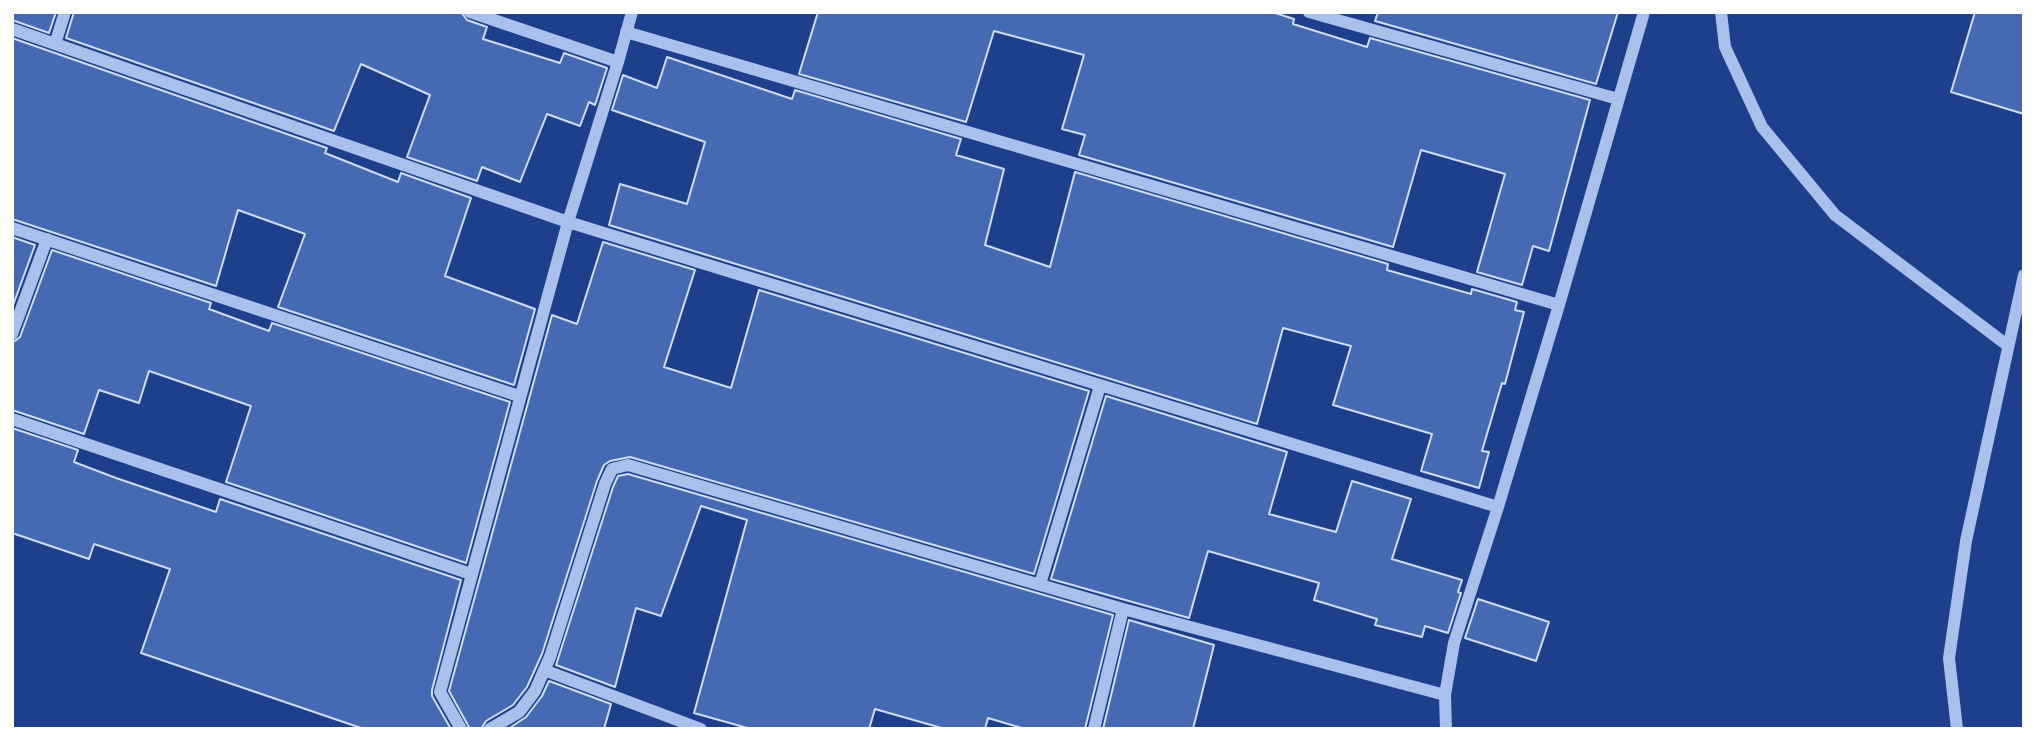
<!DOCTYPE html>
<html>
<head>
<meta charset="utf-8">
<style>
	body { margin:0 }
	#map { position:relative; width:2036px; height:741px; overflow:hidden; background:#1d3f8c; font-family:Commissioner,sans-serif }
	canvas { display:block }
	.frame { position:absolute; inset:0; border:14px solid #fff; pointer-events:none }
</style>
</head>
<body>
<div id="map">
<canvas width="2036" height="741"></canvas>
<div class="frame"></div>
</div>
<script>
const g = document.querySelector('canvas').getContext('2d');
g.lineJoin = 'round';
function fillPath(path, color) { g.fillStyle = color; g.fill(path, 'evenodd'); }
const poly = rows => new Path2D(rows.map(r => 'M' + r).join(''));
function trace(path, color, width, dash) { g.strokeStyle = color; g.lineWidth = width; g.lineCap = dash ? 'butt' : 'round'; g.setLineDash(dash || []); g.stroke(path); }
const building = poly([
	[12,12,56,12,49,33,12,20,12,12],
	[74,12,461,12,467,20,487,27,483,39,560,63,564,53,607,68,595,105,589,102,580,126,547,114,520,182,482,167,477,181,407,157,430,95,361,64,334,131,66,38,74,12],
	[818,12,1272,12,1294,19,1293,24,1367,47,1370,38,1590,100,1549,251,1533,246,1522,285,1477,272,1505,174,1421,150,1393,247,1079,155,1085,135,1062,129,1084,55,994,31,966,122,799,74,818,12],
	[1378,12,1618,12,1596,84,1375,21,1378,12],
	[1975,12,2024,12,2024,114,1951,92,1975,12],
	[12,38,327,148,325,153,398,182,401,173,471,198,445,276,535,309,514,385,278,307,305,234,238,210,216,286,12,219,12,38],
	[667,57,792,99,795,90,961,139,956,155,1004,169,985,245,1050,267,1075,172,1388,264,1387,270,1471,294,1472,289,1517,302,1515,310,1524,312,1505,384,1502,383,1482,451,1489,452,1479,488,1421,471,1432,434,1333,405,1351,346,1283,328,1257,424,609,225,620,184,687,204,705,142,612,110,623,75,657,88,667,57],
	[12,237,35,245,12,308,12,237],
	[603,242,695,270,664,367,731,388,759,290,1089,391,1034,574,630,457,610,461,604,465,597,481,542,654,527,687,513,705,486,721,481,729,470,729,449,691,552,315,577,324,603,242],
	[52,250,211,303,209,309,269,331,272,323,510,402,466,563,226,482,251,406,149,371,139,403,99,390,84,434,12,410,12,343,20,337,52,250],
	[1106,396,1287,452,1269,514,1336,532,1352,481,1411,499,1392,559,1462,580,1458,592,1461,593,1448,633,1425,626,1422,637,1375,625,1377,619,1314,600,1319,583,1208,551,1189,618,1051,579,1106,396],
	[12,428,78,450,74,462,116,478,216,512,220,499,461,580,432,690,432,696,451,729,364,729,141,653,170,569,94,544,89,559,12,533,12,428],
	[628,474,1113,615,1085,729,1025,729,988,718,985,729,945,729,875,709,869,729,751,729,694,713,747,520,701,506,661,616,636,608,615,687,556,665,613,487,618,476,628,474],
	[1478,599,1549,622,1536,661,1465,638,1478,599],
	[1129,620,1214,645,1193,729,1103,729,1129,620],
	[549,681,611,704,604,729,508,729,526,717,542,696,549,681]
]);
fillPath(building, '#4569b3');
trace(building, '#cfdcf9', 2);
trace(poly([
	[470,12,618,62,632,12],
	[1309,12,1618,99],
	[1721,12,1725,47,1762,127,1835,215,2007,345],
	[12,29,568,222,618,62],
	[626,32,1559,305],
	[55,44,65,12],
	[12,228,519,396],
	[12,334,47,239],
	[12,419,471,574],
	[1040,584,1100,386],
	[544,670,701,729],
	[461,729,440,692,568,222,1498,507],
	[490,729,519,712,535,691,550,657,605,484,612,469,628,465,1123,609,1445,695],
	[1094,729,1123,609],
	[1446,729,1445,695,1454,643,1498,507,1559,305,1644,12],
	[1957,729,1949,658,1966,541,2024,275]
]), '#a9bfec', 12);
</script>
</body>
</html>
